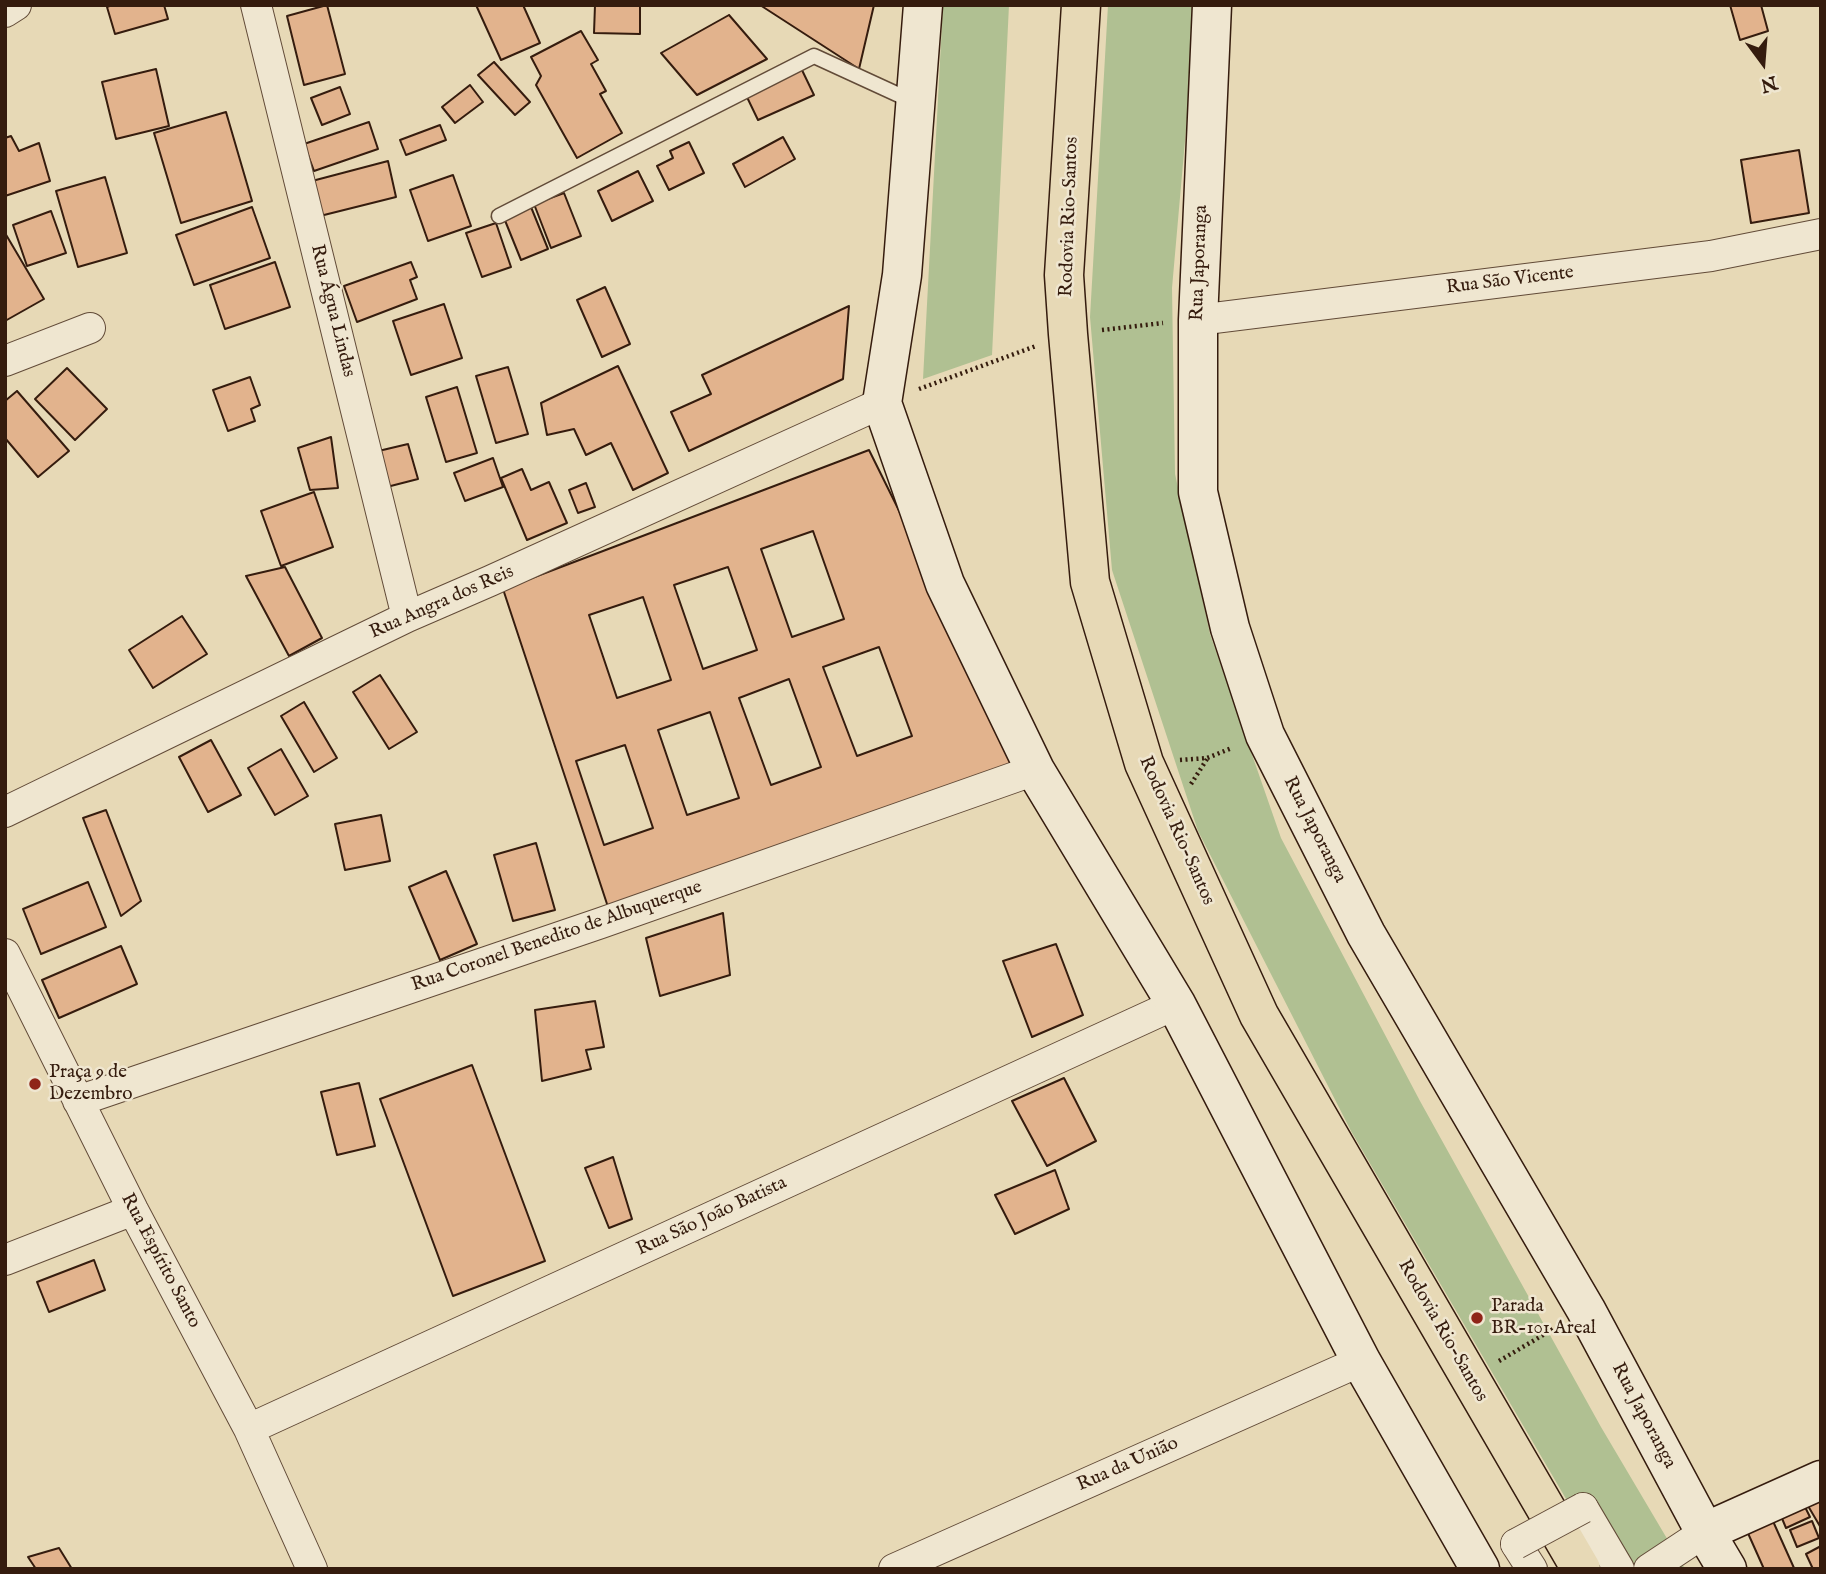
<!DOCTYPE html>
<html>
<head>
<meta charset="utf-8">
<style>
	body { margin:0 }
	#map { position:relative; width:1826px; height:1574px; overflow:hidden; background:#e7d9b6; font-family:"IM FELL English",serif }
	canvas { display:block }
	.frame { position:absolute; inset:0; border:7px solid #351c0e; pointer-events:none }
	.north { position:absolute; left:1728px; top:28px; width:70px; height:70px; -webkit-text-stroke:5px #efe6d0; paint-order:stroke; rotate:164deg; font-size:19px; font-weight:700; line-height:28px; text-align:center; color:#351c0e }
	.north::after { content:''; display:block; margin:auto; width:24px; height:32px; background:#351c0e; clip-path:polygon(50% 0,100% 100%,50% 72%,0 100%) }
</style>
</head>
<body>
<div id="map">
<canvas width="1826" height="1574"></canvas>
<div class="frame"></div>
<div class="north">N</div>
</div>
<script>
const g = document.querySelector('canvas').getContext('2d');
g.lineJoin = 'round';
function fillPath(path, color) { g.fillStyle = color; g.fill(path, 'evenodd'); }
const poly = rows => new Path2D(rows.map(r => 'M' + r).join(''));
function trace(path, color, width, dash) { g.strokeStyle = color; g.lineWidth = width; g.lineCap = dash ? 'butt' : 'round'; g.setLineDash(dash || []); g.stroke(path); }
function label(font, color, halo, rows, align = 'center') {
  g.font = font + ' "IM FELL English",serif'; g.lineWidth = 5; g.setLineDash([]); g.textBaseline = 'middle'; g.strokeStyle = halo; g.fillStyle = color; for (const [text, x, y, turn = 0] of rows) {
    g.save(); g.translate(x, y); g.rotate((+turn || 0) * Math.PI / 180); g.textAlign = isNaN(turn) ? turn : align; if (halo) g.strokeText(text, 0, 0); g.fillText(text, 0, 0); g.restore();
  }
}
fillPath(poly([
	[943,5,1009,5,992,355,923,379],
	[1108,5,1197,5,1172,288,1175,474,1210,634,1281,838,1420,1101,1601,1427,1685,1569,1607,1569,1351,1131,1198,831,1112,570,1090,317]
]), '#b0c092');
const building = poly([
	[112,5,164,5,168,19,115,34,107,7,112,5],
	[327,5,345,74,304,85,287,16,327,5],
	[476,5,523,5,540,43,501,60,476,5],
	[595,5,640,5,640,34,594,33,595,5],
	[760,5,874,5,859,69,760,5],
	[1730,5,1761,5,1768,31,1740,40,1730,5],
	[729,15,767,59,697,95,661,53,729,15],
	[581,31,598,60,591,64,606,91,600,94,622,133,577,158,536,85,541,76,531,57,581,31],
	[494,62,530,102,515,115,478,75,494,62],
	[801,68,814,95,758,120,745,93,801,68],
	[156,69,169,126,116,139,102,82,156,69],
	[470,85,483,102,455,123,442,107,470,85],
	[340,87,350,114,322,125,311,98,340,87],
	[226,112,252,201,181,223,154,133,226,112],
	[369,122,378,149,314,171,304,144,369,122],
	[440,125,446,140,406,155,400,140,440,125],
	[11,136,19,151,39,143,50,181,5,196,5,138,11,136],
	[783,137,795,159,745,187,733,164,783,137],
	[689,142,704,173,669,190,657,166,673,158,670,151,689,142],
	[1799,150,1809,213,1751,223,1741,160,1799,150],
	[388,161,396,197,320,216,312,181,388,161],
	[638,171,653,201,612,221,598,191,638,171],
	[453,175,471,226,428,241,410,190,453,175],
	[105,177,127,253,78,267,56,191,105,177],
	[564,193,581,236,551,248,534,204,564,193],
	[252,207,270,258,194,285,176,235,252,207],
	[531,207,548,249,521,260,504,218,531,207],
	[51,211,66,253,27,266,13,225,51,211],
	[496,223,511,267,482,277,466,233,496,223],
	[5,233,44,299,5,321,5,233],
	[275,262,290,307,225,329,210,285,275,262],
	[411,262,417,277,410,280,417,299,357,322,344,286,411,262],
	[605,287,630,344,602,357,577,300,605,287],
	[444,304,462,358,411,375,393,321,444,304],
	[849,306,843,379,689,451,671,412,711,394,702,375,849,306],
	[618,366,668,473,633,490,611,443,586,455,574,429,547,435,541,403,618,366],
	[508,367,528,434,496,443,476,376,508,367],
	[67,368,107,409,75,440,35,399,67,368],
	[250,377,260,405,251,409,255,421,228,431,213,390,250,377],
	[457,387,477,453,446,462,426,397,457,387],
	[17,391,69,451,38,477,5,438,5,401,17,391],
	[331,437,338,488,310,490,298,448,331,437],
	[408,444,418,479,379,489,370,453,408,444],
	[869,450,1026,767,609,910,503,589,869,450],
	[493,458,503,487,465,501,454,473,493,458],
	[522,469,531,490,549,482,567,523,527,540,501,478,522,469],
	[586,483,595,507,578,513,569,490,586,483],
	[314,492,333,547,281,566,261,511,314,492],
	[813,531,844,619,792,637,761,549,813,531],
	[285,567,322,638,289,656,246,576,285,567],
	[728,567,757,650,703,669,674,585,728,567],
	[643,597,671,680,617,698,589,615,643,597],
	[182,616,207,654,153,688,129,650,182,616],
	[879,647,912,736,857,756,823,667,879,647],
	[380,675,417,732,389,749,353,692,380,675],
	[789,679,821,767,771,785,739,698,789,679],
	[304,702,337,758,314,772,281,716,304,702],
	[710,712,739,798,687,815,658,730,710,712],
	[211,740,241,795,208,812,179,757,211,740],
	[625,745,653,828,604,845,576,761,625,745],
	[281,749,308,796,275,815,248,768,281,749],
	[106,810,141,901,121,916,83,818,106,810],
	[381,815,390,861,345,870,335,824,381,815],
	[536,843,555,910,513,921,494,855,536,843],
	[446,871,477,944,440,960,409,887,446,871],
	[88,882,106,927,41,954,23,909,88,882],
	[723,913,730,975,660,996,646,938,723,913],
	[1056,944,1083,1015,1032,1037,1003,961,1056,944],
	[121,946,137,984,59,1018,42,980,121,946],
	[595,1001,604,1047,586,1050,591,1069,542,1081,535,1010,595,1001],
	[472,1065,545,1261,453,1296,380,1099,472,1065],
	[1064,1078,1096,1141,1047,1166,1012,1101,1064,1078],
	[359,1083,375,1146,337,1155,321,1092,359,1083],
	[613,1157,632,1219,609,1228,585,1168,613,1157],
	[1055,1170,1069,1209,1015,1234,995,1195,1055,1170],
	[94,1260,105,1290,49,1312,37,1282,94,1260],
	[1821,1489,1821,1528,1804,1499,1821,1489],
	[1804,1505,1810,1517,1786,1528,1781,1516,1804,1505],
	[1772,1519,1794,1568,1791,1569,1764,1569,1747,1531,1772,1519],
	[1812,1521,1819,1538,1797,1547,1790,1530,1812,1521],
	[1821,1546,1821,1569,1813,1569,1806,1554,1821,1546],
	[59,1548,72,1569,36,1569,28,1557,59,1548]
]);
fillPath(building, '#e2b38d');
trace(building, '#351c0e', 2);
const lane = poly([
	[499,216,814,56,912,101]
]);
const street = poly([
	[256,5,407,617],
	[5,12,16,5],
	[1198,320,1711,256,1821,234],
	[5,361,90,328],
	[5,812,407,617,490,581,882,403],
	[5,954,133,1210,249,1429,312,1569],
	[78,1101,601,923,1035,770],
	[5,1260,133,1210],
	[249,1429,1176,1004],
	[1583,1508,1619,1569],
	[1516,1544,1532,1569],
	[894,1569,1361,1361],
	[1649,1569,1705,1532]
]);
const secondary = poly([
	[923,5,902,275,882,403,945,584,1035,770,1176,1004,1361,1361,1480,1569],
	[1212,5,1198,320,1198,492,1230,628,1265,735,1366,934,1586,1310,1705,1532,1727,1569],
	[1705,1532,1821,1480]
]);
const highway = poly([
	[1081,5,1064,275,1068,334,1090,582,1144,763,1259,1015,1581,1569]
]);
trace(lane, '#624b38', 17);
trace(street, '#624b38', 32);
trace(secondary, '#351c0e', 41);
trace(highway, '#351c0e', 41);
trace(poly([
	[1102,330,1163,323],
	[919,389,1036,346],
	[1180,760,1207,758,1232,748],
	[1191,784,1207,759],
	[1499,1361,1555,1328]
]), '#351c0e', 4.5, [2, 3.5]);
trace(lane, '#efe6d0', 14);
trace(street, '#efe6d0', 30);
trace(secondary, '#efe6d0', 38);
trace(highway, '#e7d9b6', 38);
const streetBridge = poly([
	[1516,1544,1583,1508]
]);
trace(streetBridge, '#624b38', 32, []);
trace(streetBridge, '#efe6d0', 30);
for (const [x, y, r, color] of [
	[35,1084,7,"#8f2418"],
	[1477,1318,7,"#8f2418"]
]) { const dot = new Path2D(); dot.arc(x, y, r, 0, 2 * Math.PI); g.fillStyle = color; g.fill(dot); trace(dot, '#efe6d0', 2.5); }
label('19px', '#351c0e', '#efe6d0', [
	["Rodovia Rio-Santos",1070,217,-88],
	["Rua Japoranga",1200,263,-88],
	["Rua São Vicente",1510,281,-7],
	["Rua Água Lindas",332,311,76],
	["Rua Angra dos Reis",442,603,-24],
	["Rua Japoranga",1314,830,63],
	["Rodovia Rio-Santos",1176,831,66],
	["Rua Coronel Benedito de Albuquerque",557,937,-19],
	["Rua São João Batista",712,1217,-25],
	["Rua Espírito Santo",160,1261,62],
	["Rodovia Rio-Santos",1442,1331,60],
	["Rua Japoranga",1643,1416,62],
	["Rua da União",1128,1465,-24]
]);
label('19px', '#351c0e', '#efe6d0', [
	["Praça 9 de",49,1073],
	["Dezembro",49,1095],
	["Parada",1491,1307],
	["BR-101 Areal",1491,1329]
], 'left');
</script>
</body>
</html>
